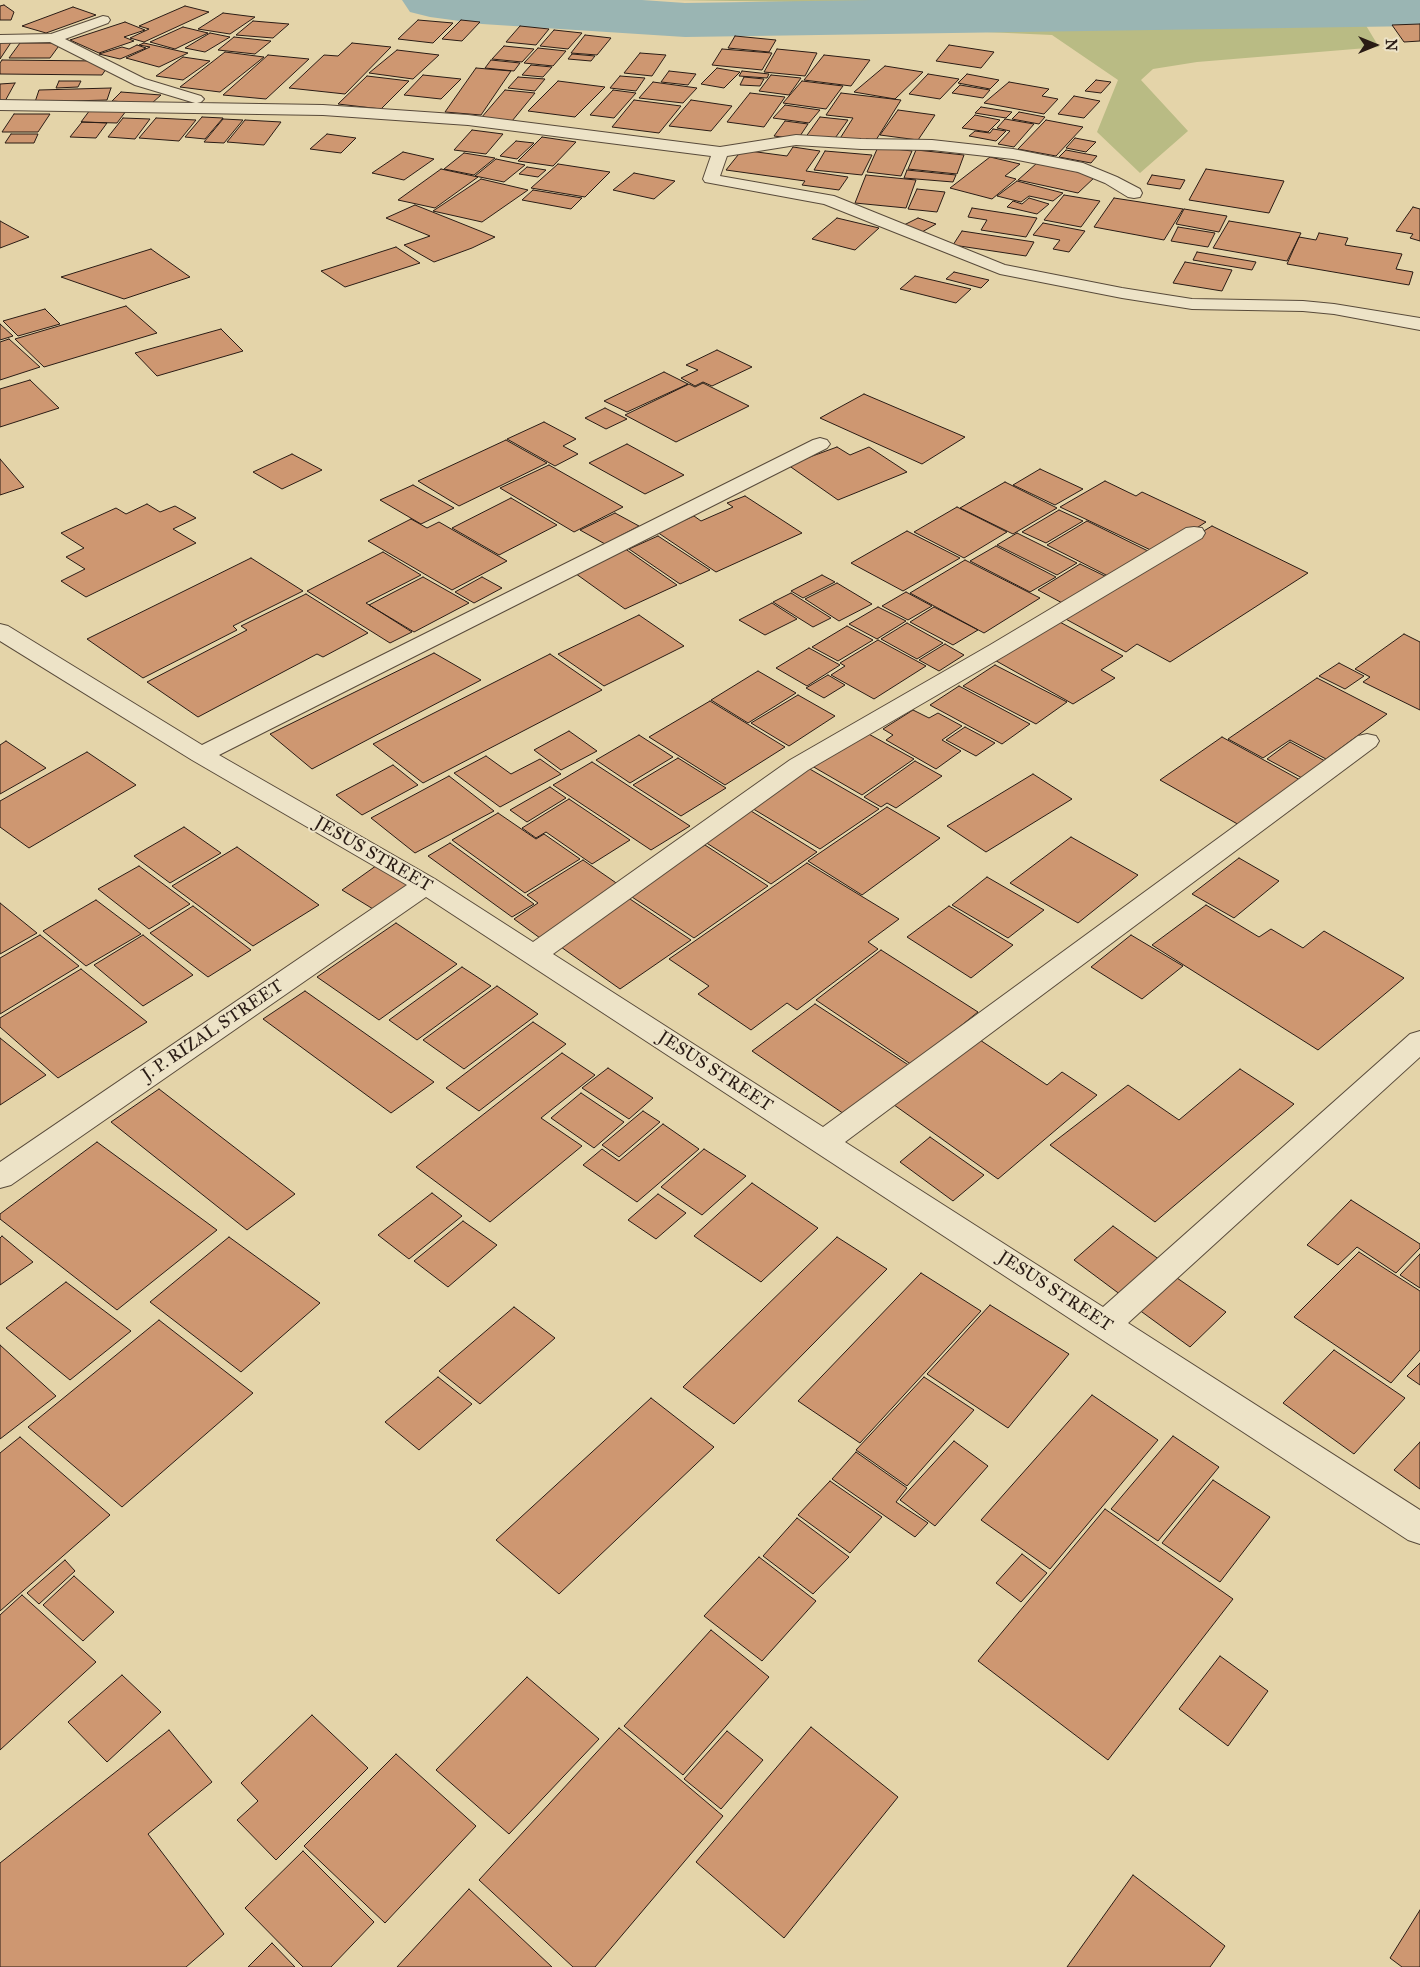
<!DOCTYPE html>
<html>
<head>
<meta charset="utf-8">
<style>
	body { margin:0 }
	#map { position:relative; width:1420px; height:1967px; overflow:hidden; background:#e4d4a9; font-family:"IM FELL Great Primer",serif }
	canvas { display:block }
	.north { position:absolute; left:1350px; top:20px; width:50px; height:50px; -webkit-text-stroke:4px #ede3c7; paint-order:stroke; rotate:90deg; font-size:14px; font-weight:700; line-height:20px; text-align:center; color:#2a1c15 }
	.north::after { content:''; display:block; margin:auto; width:18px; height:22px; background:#2a1c15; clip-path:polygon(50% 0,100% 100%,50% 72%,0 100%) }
</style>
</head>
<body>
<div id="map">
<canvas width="1420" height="1967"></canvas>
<div class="north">N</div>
</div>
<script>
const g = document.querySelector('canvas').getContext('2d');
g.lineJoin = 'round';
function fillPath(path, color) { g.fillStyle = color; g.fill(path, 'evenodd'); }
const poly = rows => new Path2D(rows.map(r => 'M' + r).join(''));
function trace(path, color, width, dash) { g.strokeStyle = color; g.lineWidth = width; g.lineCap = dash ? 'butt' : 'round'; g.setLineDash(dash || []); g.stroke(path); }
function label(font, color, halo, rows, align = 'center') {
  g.font = font + ' "IM FELL Great Primer",serif'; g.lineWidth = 4; g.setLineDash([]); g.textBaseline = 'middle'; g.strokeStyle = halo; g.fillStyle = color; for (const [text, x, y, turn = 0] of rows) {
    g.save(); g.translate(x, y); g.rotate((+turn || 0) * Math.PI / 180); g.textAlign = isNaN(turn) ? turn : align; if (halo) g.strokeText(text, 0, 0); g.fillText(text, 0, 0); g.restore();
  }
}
fillPath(poly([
	[673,0,942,0,917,4],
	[1359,14,1379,47,1197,62,1153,69,1141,80,1188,131,1140,173,1097,132,1118,80,1052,35,964,31,969,19]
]), '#b9bb84');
fillPath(poly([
	[402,0,642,0,685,3,871,0,1420,0,1420,26,685,37,482,24,430,17,410,12,402,0]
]), '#9ab5b3');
const building = poly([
	[4,5,14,12,11,20,0,20,0,6,4,5],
	[185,6,209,12,144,42,130,38,149,29,139,26,185,6],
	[73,7,96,15,46,33,22,26,73,7],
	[223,13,255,17,230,34,198,29,223,13],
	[418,20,453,23,433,43,398,39,418,20],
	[461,20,480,22,462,41,442,39,461,20],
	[253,21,289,24,273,38,236,35,253,21],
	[125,22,145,30,124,37,134,41,99,53,70,40,125,22],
	[1420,24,1420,41,1404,42,1392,25,1420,24],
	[520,26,549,29,536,45,506,42,520,26],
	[183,27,208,33,175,49,150,42,183,27],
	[554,30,582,33,568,49,540,46,554,30],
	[210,33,230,37,205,52,185,48,210,33],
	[585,35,611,38,597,55,571,53,585,35],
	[735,36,776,40,769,52,728,48,735,36],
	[234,37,271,41,255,54,218,50,234,37],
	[0,41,12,41,0,59,0,41],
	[20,43,61,43,50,58,9,58,20,43],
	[144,43,188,53,159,67,126,58,150,47,139,45,144,43],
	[352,43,391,47,345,94,289,88,324,55,338,56,352,43],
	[137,45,146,48,120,59,99,54,122,47,129,49,137,45],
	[949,45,994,52,981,68,936,61,949,45],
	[504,46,534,49,522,62,492,59,504,46],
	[538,48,566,51,553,66,524,63,538,48],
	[722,49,772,53,762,70,712,65,722,49],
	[777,49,817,53,805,76,764,72,777,49],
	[397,50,439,55,413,79,369,73,397,50],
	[225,52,264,57,220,92,180,87,225,52],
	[640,53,666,55,652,76,624,73,640,53],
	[572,54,595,56,591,61,568,59,572,54],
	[268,55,309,59,266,99,223,95,268,55],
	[824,55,870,60,851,86,804,80,824,55],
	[183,57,210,61,183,80,156,76,183,57],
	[2,60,99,61,108,66,102,75,0,74,0,63,2,60],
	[491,60,520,63,514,71,485,68,491,60],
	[531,65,552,67,543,77,522,75,531,65],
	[885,66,923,72,895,99,854,92,885,66],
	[476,68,511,71,481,115,445,112,476,68],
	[717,68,740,72,724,88,701,84,717,68],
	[669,71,696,74,688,85,661,82,669,71],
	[742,71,769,74,767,78,739,76,742,71],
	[928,74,959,79,940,99,909,94,928,74],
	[967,74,999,80,990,89,958,83,967,74],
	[423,75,461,79,441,99,404,95,423,75],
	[771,75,801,78,789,95,759,91,771,75],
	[367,76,409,81,381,109,338,104,367,76],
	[620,76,645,78,636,91,610,88,620,76],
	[518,77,545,79,535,91,508,88,518,77],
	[744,77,764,79,760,86,740,85,744,77],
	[1096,80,1111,82,1101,93,1085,91,1096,80],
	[59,81,81,81,78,87,56,88,59,81],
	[558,81,605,87,575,117,528,111,558,81],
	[802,81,843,86,826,109,783,103,802,81],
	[653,82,697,88,683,103,639,98,653,82],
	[1009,82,1049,89,1042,96,1058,99,1044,114,984,103,1009,82],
	[15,83,4,103,0,103,0,84,15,83],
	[960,85,990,90,983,98,952,93,960,85],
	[111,88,107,100,35,102,39,90,111,88],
	[505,90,535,93,512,121,481,118,505,90],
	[613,90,636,93,614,118,590,115,613,90],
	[121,92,161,95,151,104,112,101,121,92],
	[750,93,785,97,764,127,727,122,750,93],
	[841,93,901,100,876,140,866,139,863,143,839,140,853,118,826,115,841,93],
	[1074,96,1100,101,1084,118,1058,114,1074,96],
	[634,100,681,106,659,133,612,127,634,100],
	[691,100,732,106,711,131,669,126,691,100],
	[785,105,820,110,809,123,773,118,785,105],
	[981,107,1012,112,1006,118,975,113,981,107],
	[90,110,126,111,117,123,81,122,90,110],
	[898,110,935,115,918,140,880,135,898,110],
	[1019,112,1045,117,1039,124,1012,119,1019,112],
	[14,114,50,114,38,132,2,132,14,114],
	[975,115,1000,120,988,132,962,128,975,115],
	[202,117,223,118,205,139,185,137,202,117],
	[820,117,848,120,833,141,805,138,820,117],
	[123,118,150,119,135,139,108,137,123,118],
	[156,118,196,120,179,141,139,138,156,118],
	[223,119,243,120,224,143,204,142,223,119],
	[1005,119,1034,124,1014,147,998,144,1010,131,997,128,1005,119],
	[245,120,281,122,264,145,227,142,245,120],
	[1046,120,1083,127,1056,156,1018,149,1046,120],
	[785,121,808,124,798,139,774,136,785,121],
	[82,122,107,123,96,138,70,137,82,122],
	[993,129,1006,131,996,141,969,136,975,131,990,133,993,129],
	[472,130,503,134,486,154,454,150,472,130],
	[11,134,38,134,34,143,5,143,11,134],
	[327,134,356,138,341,153,310,149,327,134],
	[542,137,576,142,553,166,518,161,542,137],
	[1075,138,1096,142,1086,152,1066,148,1075,138],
	[516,141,534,143,517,159,500,156,516,141],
	[793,147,820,151,806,171,848,177,839,190,802,185,805,181,726,170,742,150,787,156,793,147],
	[878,147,912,151,901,176,867,172,878,147],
	[916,150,926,151,964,155,957,174,908,169,916,150],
	[1066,150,1097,156,1091,163,1059,157,1066,150],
	[825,151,872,155,862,175,814,170,825,151],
	[403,152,434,159,404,180,372,173,403,152],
	[464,153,495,158,474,175,444,169,464,153],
	[990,157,1020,164,1005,176,1016,179,992,199,950,188,990,157],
	[496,159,525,165,504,182,475,176,496,159],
	[1037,163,1096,176,1078,193,1018,180,1037,163],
	[558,164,610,172,585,197,531,188,558,164],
	[527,167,546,170,538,177,519,174,527,167],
	[441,169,478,177,435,208,398,200,441,169],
	[1206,169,1284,181,1269,213,1189,200,1206,169],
	[907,170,956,175,953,182,904,178,907,170],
	[634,173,675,181,654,199,613,190,634,173],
	[866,175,916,180,906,208,855,203,866,175],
	[1152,175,1185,180,1180,189,1147,184,1152,175],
	[481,179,528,190,482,222,433,211,481,179],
	[1017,181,1063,193,1053,201,1029,196,1021,202,997,196,1017,181],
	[917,189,945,192,937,212,908,209,917,189],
	[533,190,582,198,571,209,522,200,533,190],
	[1064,195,1100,201,1081,227,1044,220,1064,195],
	[1029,198,1049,204,1037,214,1007,207,1013,201,1022,204,1029,198],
	[1114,198,1140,202,1183,209,1164,240,1094,227,1114,198],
	[415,205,495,237,472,248,434,262,404,245,430,236,386,218,415,205],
	[1413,207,1420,209,1420,241,1410,238,1413,234,1396,231,1413,207],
	[972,208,1037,218,1026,237,981,230,987,220,968,217,972,208],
	[1184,209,1227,216,1219,232,1176,224,1184,209],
	[837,218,879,228,855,250,812,239,837,218],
	[918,218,936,224,922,232,904,225,918,218],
	[0,221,29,237,0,248,0,221],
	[1229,221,1301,233,1287,261,1213,248,1229,221],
	[1043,223,1085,231,1069,252,1053,249,1060,240,1033,235,1043,223],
	[1178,227,1215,233,1208,247,1171,241,1178,227],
	[962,231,1034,242,1026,256,953,245,962,231],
	[1319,233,1348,238,1345,245,1402,254,1396,269,1413,272,1409,285,1287,264,1299,237,1316,240,1319,233],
	[396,247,420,263,345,287,321,271,396,247],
	[151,249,190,277,124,299,61,277,151,249],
	[1197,252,1256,262,1252,270,1193,260,1197,252],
	[1185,262,1232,270,1222,291,1173,283,1185,262],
	[954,272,989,280,981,288,946,279,954,272],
	[915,276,971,289,956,303,900,289,915,276],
	[126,306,157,333,44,367,15,339,126,306],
	[45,309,60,324,18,336,3,321,45,309],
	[0,324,13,336,0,340,0,324],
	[221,329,243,351,157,376,135,353,221,329],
	[9,339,40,367,0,380,0,342,9,339],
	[717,350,752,367,712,386,703,382,695,386,681,378,698,370,686,365,717,350],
	[664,372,688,384,627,412,604,401,664,372],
	[30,380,59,408,0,427,0,389,30,380],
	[703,383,749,406,676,442,625,415,689,384,695,387,703,383],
	[864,394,965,437,922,464,820,418,864,394],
	[605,408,627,419,606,429,585,418,605,408],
	[544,422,576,439,563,446,578,454,555,466,507,439,544,422],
	[506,440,547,463,459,506,418,481,506,440],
	[627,444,684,475,645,494,589,463,627,444],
	[837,447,850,455,869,447,907,472,838,500,788,465,837,447],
	[292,454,322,470,282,489,253,472,292,454],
	[0,459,24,487,0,495,0,459],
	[549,465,623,507,574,532,500,488,549,465],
	[1040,469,1083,489,1055,505,1013,485,1040,469],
	[1105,481,1136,496,1142,492,1206,522,1157,553,1060,507,1105,481],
	[1005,482,1057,508,1013,534,960,508,1005,482],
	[413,485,454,508,421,524,380,500,413,485],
	[745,496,802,533,716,572,657,532,694,516,701,521,733,507,727,503,745,496],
	[511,498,557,525,499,555,452,528,511,498],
	[147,504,160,512,175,506,196,518,173,529,196,543,86,597,61,581,85,569,66,557,84,548,61,533,116,508,126,514,147,504],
	[957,507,1007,532,964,558,914,532,957,507],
	[1059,510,1083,521,1046,543,1022,532,1059,510],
	[615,513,639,526,605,544,580,530,615,513],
	[411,519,427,528,439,522,507,561,452,590,368,541,411,519],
	[1087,521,1148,551,1108,576,1047,545,1087,521],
	[1212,526,1308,573,1170,662,1137,644,1126,652,1062,617,1212,526],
	[907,531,960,558,903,591,851,563,907,531],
	[1017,533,1077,563,1057,575,997,545,1017,533],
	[658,536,710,570,680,584,629,549,658,536],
	[996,546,1056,577,1030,592,970,561,996,546],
	[624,548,677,585,625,609,572,571,624,548],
	[383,552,421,575,366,603,412,632,390,643,307,591,383,552],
	[251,558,303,591,233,626,237,630,143,678,87,639,251,558],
	[965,560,1040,598,984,633,910,593,965,560],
	[1080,564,1109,578,1066,605,1038,590,1080,564],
	[822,575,835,582,803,598,791,591,822,575],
	[423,577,469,603,414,632,369,605,423,577],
	[482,577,502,588,474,603,455,592,482,577],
	[837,583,872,604,839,621,805,599,837,583],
	[906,592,932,606,908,620,882,606,906,592],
	[791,593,831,618,813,627,773,602,791,593],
	[306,594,368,633,323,657,317,654,198,717,147,682,247,630,241,626,306,594],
	[772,603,797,619,765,635,739,620,772,603],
	[878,607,906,621,877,639,849,624,878,607],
	[934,607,978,630,953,645,910,622,934,607],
	[639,615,684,646,604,686,558,654,639,615],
	[1056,620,1123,656,1101,670,1115,678,1073,704,991,658,1056,620],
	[907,623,943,643,917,659,881,639,907,623],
	[847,626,873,640,838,661,812,647,847,626],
	[1404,634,1420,642,1420,710,1363,682,1370,677,1355,669,1404,634],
	[878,640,926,666,874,699,831,675,845,666,840,663,878,640],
	[945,644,964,655,939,671,919,660,945,644],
	[809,648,840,665,807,686,776,668,809,648],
	[434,653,481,680,312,769,270,734,434,653],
	[550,654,602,690,423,783,373,744,550,654],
	[1339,663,1364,676,1345,689,1319,676,1339,663],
	[995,665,1067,702,1036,724,963,686,995,665],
	[758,671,796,693,748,723,711,700,758,671],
	[828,675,845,685,824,698,806,688,828,675],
	[1317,678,1387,714,1326,759,1290,740,1263,758,1228,739,1317,678],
	[959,686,1030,724,1002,744,930,705,959,686],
	[798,695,835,716,789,746,751,723,798,695],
	[710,701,785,747,725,785,649,737,710,701],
	[913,710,929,718,938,713,962,726,942,740,961,751,936,769,886,740,893,735,883,729,913,710],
	[965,727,995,743,976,756,946,740,965,727],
	[569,731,597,751,561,770,534,750,569,731],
	[865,732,914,759,862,795,812,766,865,732],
	[639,735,673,757,630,783,596,760,639,735],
	[1222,737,1302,781,1241,826,1160,780,1222,737],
	[6,741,46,768,0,794,0,745,6,741],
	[1290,742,1325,761,1302,778,1267,759,1290,742],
	[87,752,136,785,29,848,0,827,0,801,87,752],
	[486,756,511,774,540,759,561,774,500,807,454,773,486,756],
	[678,758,726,788,681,816,633,785,678,758],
	[915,761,942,776,896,808,887,803,881,807,864,797,915,761],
	[592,762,690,826,651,850,553,785,592,762],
	[393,765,418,785,362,815,336,795,393,765],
	[808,768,879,809,820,849,750,807,808,768],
	[1033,774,1072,799,986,852,947,826,1033,774],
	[449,776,494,811,415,853,371,818,449,776],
	[550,787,566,798,527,822,510,810,550,787],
	[569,799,630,840,592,864,546,832,536,838,522,828,569,799],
	[887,807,940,838,862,895,808,861,887,807],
	[751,811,817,852,771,884,705,842,751,811],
	[498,813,536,839,544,834,580,859,525,893,452,840,498,813],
	[184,827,221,853,170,883,134,856,184,827],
	[1071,837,1138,875,1078,923,1010,883,1071,837],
	[450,843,534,904,512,917,428,856,450,843],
	[705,845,768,886,694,938,629,895,705,845],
	[237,847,319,905,253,946,172,886,237,847],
	[1239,858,1279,881,1234,918,1192,894,1239,858],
	[583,860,622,887,540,938,514,919,538,903,527,895,583,860],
	[380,863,416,884,378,912,342,890,380,863],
	[807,863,899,919,868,942,878,949,797,1010,787,1003,751,1030,698,994,709,986,669,959,807,863],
	[139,866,190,904,149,929,98,889,139,866],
	[987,877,1044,910,1008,938,952,905,987,877],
	[624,895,691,940,620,989,554,942,624,895],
	[96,900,141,934,86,966,43,931,96,900],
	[0,903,37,933,0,954,0,903],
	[1206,905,1259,937,1271,929,1303,948,1324,931,1404,978,1318,1050,1152,945,1206,905],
	[193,906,251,950,208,977,150,933,193,906],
	[949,906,1013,945,971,978,907,937,949,906],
	[396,923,457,964,379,1020,317,977,396,923],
	[40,935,79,966,0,1014,0,958,40,935],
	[143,935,193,975,143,1006,94,965,143,935],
	[1131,935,1183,966,1142,999,1091,967,1131,935],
	[881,950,978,1012,912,1065,816,1000,881,950],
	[462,967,491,986,417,1040,389,1020,462,967],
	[81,969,147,1022,58,1078,0,1027,0,1018,81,969],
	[497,986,538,1014,464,1069,423,1040,497,986],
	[305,991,434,1082,391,1113,263,1019,305,991],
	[815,1004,910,1066,847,1116,752,1051,815,1004],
	[533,1022,566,1044,479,1111,446,1088,533,1022],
	[974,1036,1047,1085,1062,1072,1097,1095,998,1179,890,1102,974,1036],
	[0,1038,46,1075,0,1105,0,1038],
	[562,1053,595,1075,541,1118,582,1146,490,1222,416,1167,562,1053],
	[608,1068,653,1098,629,1119,582,1088,608,1068],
	[1240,1069,1294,1104,1155,1222,1050,1145,1128,1085,1179,1120,1240,1069],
	[159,1089,295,1194,247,1230,111,1122,159,1089],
	[581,1093,624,1122,594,1148,551,1118,581,1093],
	[643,1111,660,1122,619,1157,602,1145,643,1111],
	[663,1124,699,1149,637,1202,583,1165,602,1149,619,1161,663,1124],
	[930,1137,984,1175,953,1201,900,1162,930,1137],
	[97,1142,217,1230,117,1310,0,1219,0,1214,97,1142],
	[704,1149,746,1176,702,1215,661,1187,704,1149],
	[752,1183,818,1228,761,1282,694,1236,752,1183],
	[432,1193,462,1216,409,1259,378,1235,432,1193],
	[658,1194,686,1213,656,1239,628,1220,658,1194],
	[1351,1200,1420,1244,1420,1248,1396,1273,1357,1247,1338,1265,1307,1245,1351,1200],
	[463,1221,497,1245,448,1287,414,1261,463,1221],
	[1113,1226,1160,1260,1121,1295,1074,1260,1113,1226],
	[2,1236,33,1262,0,1285,0,1238,2,1236],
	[229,1237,320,1303,241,1372,150,1302,229,1237],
	[837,1237,887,1269,734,1424,683,1387,837,1237],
	[1359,1252,1420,1291,1420,1350,1391,1383,1294,1317,1359,1252],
	[1420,1254,1420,1288,1400,1275,1420,1254],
	[1167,1271,1226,1312,1190,1347,1131,1304,1167,1271],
	[921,1273,981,1311,860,1443,798,1401,921,1273],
	[66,1282,131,1331,70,1380,6,1328,66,1282],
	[990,1305,1069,1354,1008,1428,927,1374,990,1305],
	[514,1307,555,1338,480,1404,439,1371,514,1307],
	[159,1320,253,1393,122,1507,28,1427,159,1320],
	[0,1345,56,1396,0,1439,0,1345],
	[1334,1350,1405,1398,1354,1454,1283,1403,1334,1350],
	[1420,1363,1420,1385,1407,1376,1420,1363],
	[438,1377,472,1404,419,1450,385,1422,438,1377],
	[924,1377,974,1410,907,1486,856,1450,924,1377],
	[1092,1395,1158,1440,1050,1569,981,1520,1092,1395],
	[651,1398,714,1447,559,1594,496,1540,651,1398],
	[1173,1436,1219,1467,1158,1541,1111,1509,1173,1436],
	[20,1437,110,1515,0,1611,0,1453,20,1437],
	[954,1441,988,1466,935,1526,900,1500,954,1441],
	[1420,1442,1420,1489,1394,1470,1420,1442],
	[856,1452,907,1488,896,1502,928,1523,915,1537,832,1479,856,1452],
	[1213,1480,1270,1517,1220,1582,1162,1543,1213,1480],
	[830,1481,882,1517,850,1553,798,1515,830,1481],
	[1105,1509,1233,1599,1108,1760,978,1661,1105,1509],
	[797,1518,849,1557,813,1594,763,1556,797,1518],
	[1022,1554,1047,1573,1021,1602,996,1583,1022,1554],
	[759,1557,816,1601,762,1661,704,1616,759,1557],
	[65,1560,75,1571,39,1604,27,1593,65,1560],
	[74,1576,114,1612,83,1641,43,1605,74,1576],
	[22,1595,96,1662,0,1750,0,1615,22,1595],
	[711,1630,769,1677,683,1775,624,1726,711,1630],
	[1220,1656,1268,1691,1228,1746,1179,1709,1220,1656],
	[122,1675,161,1712,107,1762,68,1722,122,1675],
	[527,1677,599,1739,509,1834,436,1770,527,1677],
	[312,1715,368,1768,276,1860,237,1820,258,1801,241,1783,312,1715],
	[811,1727,898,1797,784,1938,696,1862,811,1727],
	[619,1728,723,1816,595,1967,573,1967,479,1880,619,1728],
	[169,1730,212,1782,148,1834,224,1934,186,1967,0,1967,0,1863,169,1730],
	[727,1731,763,1760,721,1809,684,1779,727,1731],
	[396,1754,476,1826,385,1923,304,1846,396,1754],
	[303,1851,374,1922,331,1967,303,1967,245,1908,303,1851],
	[1133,1875,1225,1946,1210,1967,1067,1967,1133,1875],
	[469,1889,552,1967,397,1967,469,1889],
	[1420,1910,1420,1967,1402,1967,1390,1958,1420,1910],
	[272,1943,295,1967,248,1967,272,1943]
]);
fillPath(building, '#ce9771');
trace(building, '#2a1c15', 1);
const street = poly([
	[103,16,108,17,110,20,108,23,65,39,145,79,201,96,204,99,201,102,197,103,323,105,468,115,720,147,796,135,861,139,932,140,1013,149,1083,163,1117,177,1140,189,1142,193,1140,197,1134,198,1128,197,1105,183,1078,172,1013,159,932,150,861,149,796,145,727,156,720,176,834,196,1005,265,1122,288,1192,299,1303,301,1334,304,1420,318,1420,330,1334,314,1303,311,1192,309,1122,298,1000,274,824,204,705,182,703,179,711,156,468,125,323,115,0,110,0,100,195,103,135,85,50,42,0,43,0,35,51,34,103,16],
	[820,438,827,440,830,444,827,448,219,755,435,879,533,942,790,760,990,645,1186,528,1194,527,1202,528,1205,533,1202,538,1006,655,808,770,553,954,823,1127,1358,736,1367,734,1376,736,1379,741,1376,746,845,1142,1103,1307,1410,1034,1420,1031,1420,1057,1128,1323,1420,1510,1420,1544,1408,1540,426,897,11,1185,0,1188,0,1162,407,885,192,760,0,641,0,624,8,626,202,745,813,440,820,438]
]);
trace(street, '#584a3a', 2);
fillPath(street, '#ede3c7');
label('18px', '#2a1c15', '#ede3c7', [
	["JESUS STREET",373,855,30],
	["J. P. RIZAL STREET",213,1031,-34],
	["JESUS STREET",715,1072,33],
	["JESUS STREET",1055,1292,33]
]);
</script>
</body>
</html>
